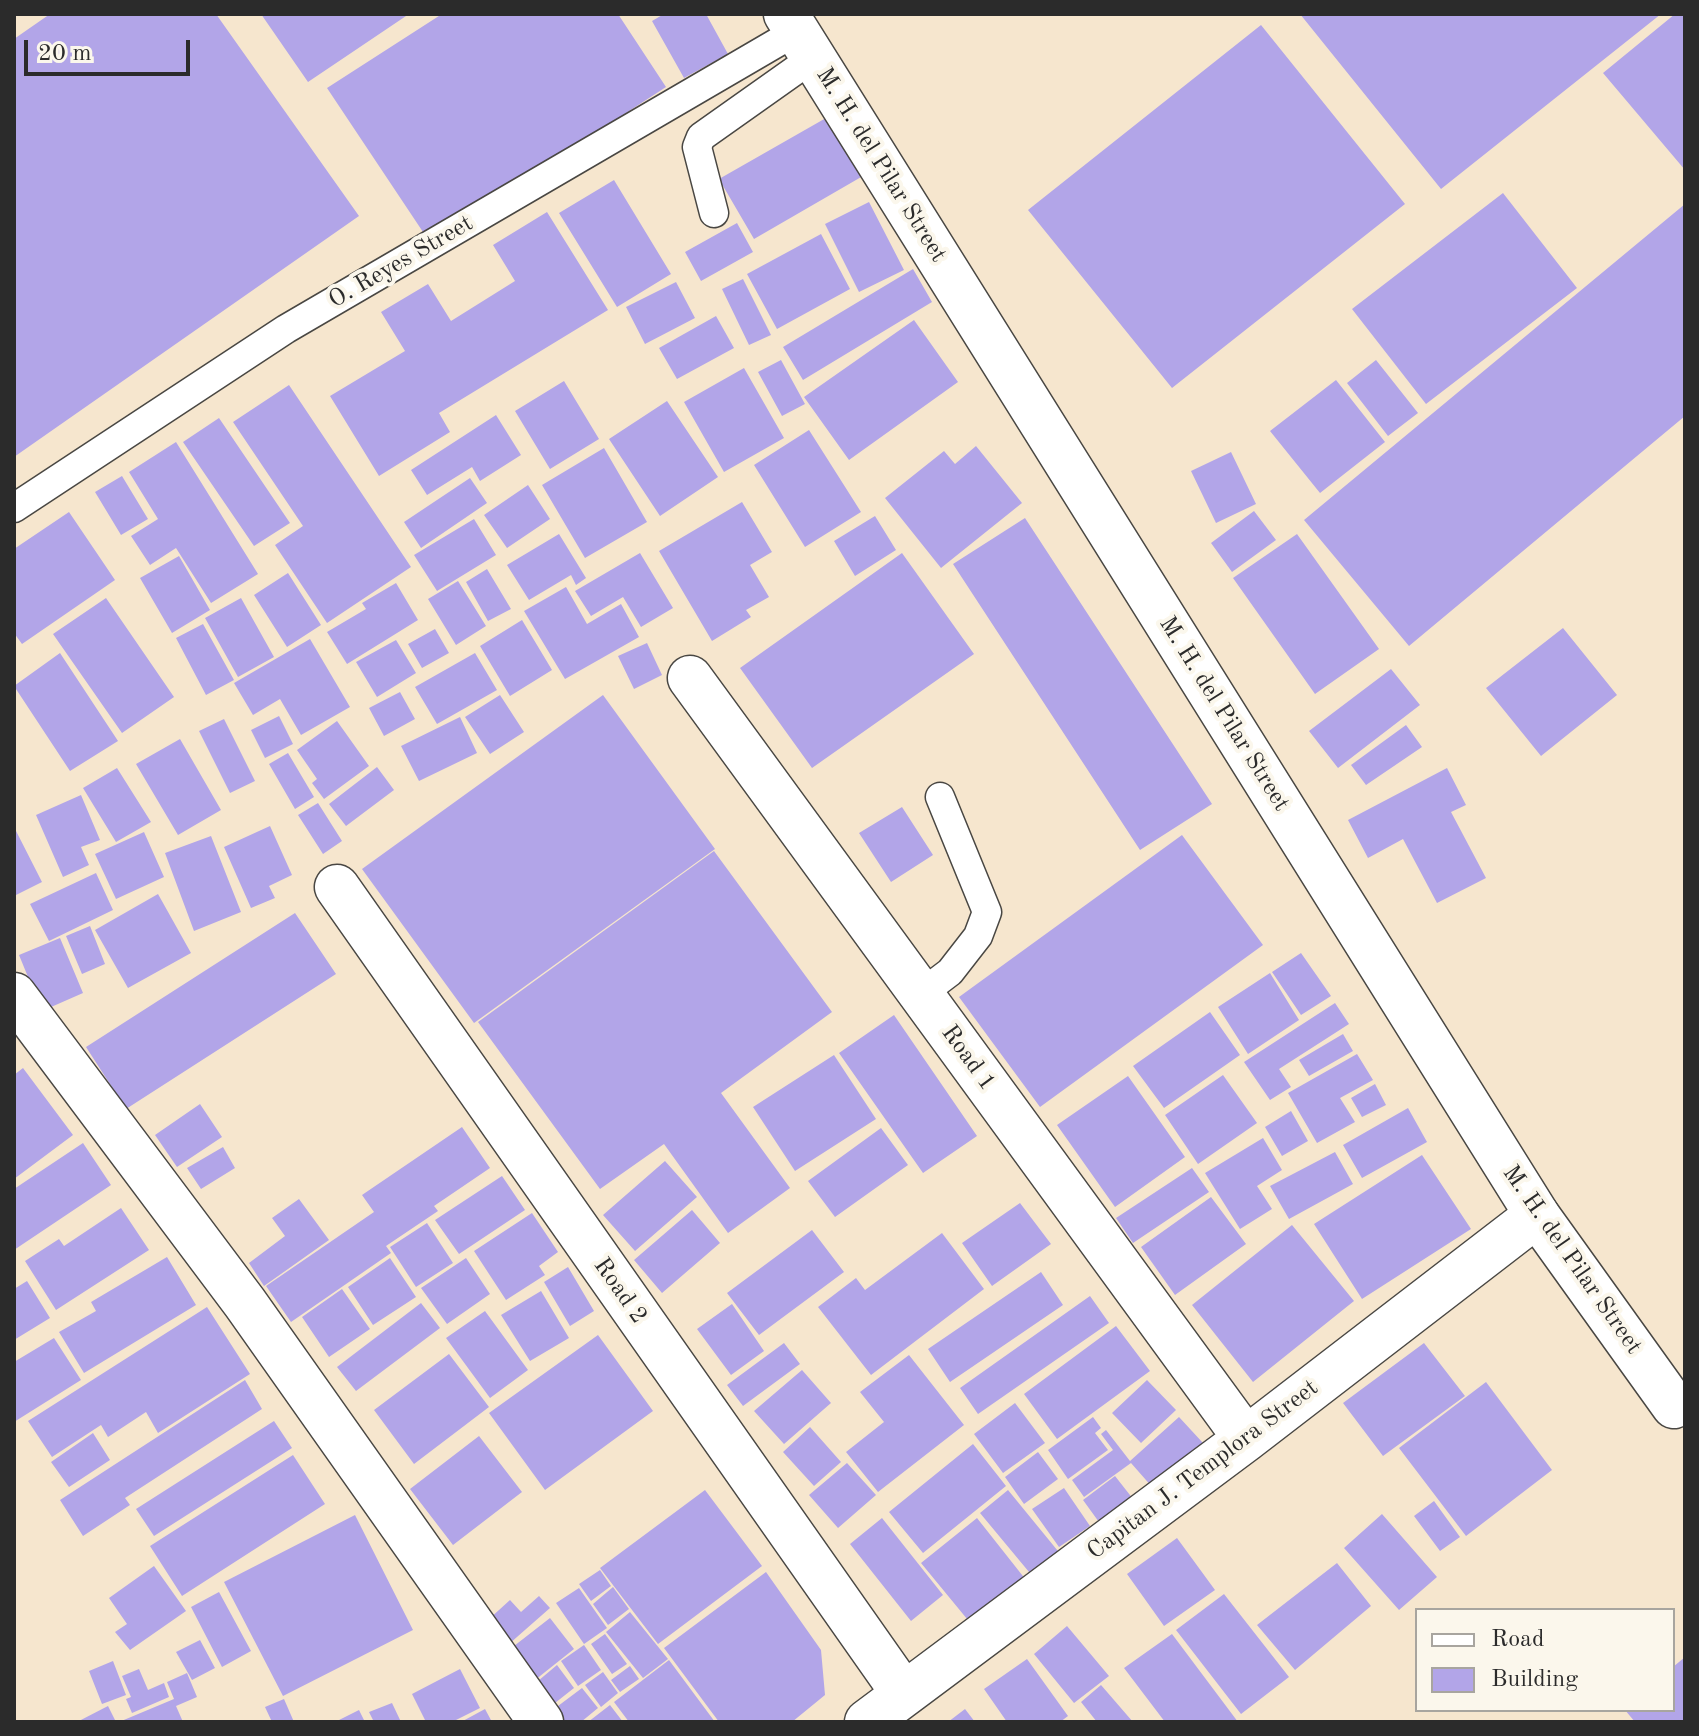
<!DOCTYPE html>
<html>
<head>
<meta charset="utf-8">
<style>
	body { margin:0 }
	#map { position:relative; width:1699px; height:1736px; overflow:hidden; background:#f6e6ce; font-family:"Old Standard TT",serif }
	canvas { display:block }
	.frame { position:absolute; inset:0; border:16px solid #2b2b2b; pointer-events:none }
	.legend { position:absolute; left:1415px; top:1608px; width:260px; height:104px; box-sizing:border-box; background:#fbf7ec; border:2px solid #a8a59f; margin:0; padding:10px 14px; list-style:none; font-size:24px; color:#2b2b2b }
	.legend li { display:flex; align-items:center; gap:16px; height:40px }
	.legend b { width:40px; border:2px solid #a8a59f }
	.scale { position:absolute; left:24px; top:40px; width:166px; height:36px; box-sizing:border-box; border:4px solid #2b2b2b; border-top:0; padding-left:10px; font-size:24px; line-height:28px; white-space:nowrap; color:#2b2b2b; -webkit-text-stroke:6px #fbf7ec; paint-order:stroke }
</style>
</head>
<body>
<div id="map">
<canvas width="1699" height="1736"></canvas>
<div class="frame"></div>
<ul class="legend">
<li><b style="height:10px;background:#fff"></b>Road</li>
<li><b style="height:22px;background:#b2a5e8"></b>Building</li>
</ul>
<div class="scale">20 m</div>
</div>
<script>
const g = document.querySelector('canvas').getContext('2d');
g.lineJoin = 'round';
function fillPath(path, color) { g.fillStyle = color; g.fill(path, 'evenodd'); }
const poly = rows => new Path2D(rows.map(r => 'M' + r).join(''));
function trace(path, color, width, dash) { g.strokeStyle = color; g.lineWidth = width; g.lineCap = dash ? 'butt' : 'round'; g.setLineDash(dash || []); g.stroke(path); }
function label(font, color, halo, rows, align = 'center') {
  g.font = font + ' "Old Standard TT",serif'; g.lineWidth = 8; g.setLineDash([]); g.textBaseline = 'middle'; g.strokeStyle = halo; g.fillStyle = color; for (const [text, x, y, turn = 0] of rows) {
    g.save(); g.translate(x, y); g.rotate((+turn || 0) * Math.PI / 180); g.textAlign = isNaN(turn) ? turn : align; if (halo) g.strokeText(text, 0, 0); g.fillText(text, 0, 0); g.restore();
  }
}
fillPath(poly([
	[50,14,216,14,359,216,14,457,14,39],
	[261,14,409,14,308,82],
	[442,14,618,14,666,87,429,241,327,88],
	[664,14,706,14,728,54,684,78,652,21],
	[1300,14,1661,14,1441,189],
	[1675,14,1685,14,1685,170,1603,73],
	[1261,25,1405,204,1172,388,1028,210],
	[840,110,875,169,754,239,719,179],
	[614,180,671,274,617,307,559,213],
	[1503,193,1577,288,1426,404,1352,309],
	[869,202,904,270,859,292,825,224],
	[1685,204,1685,416,1409,646,1304,520],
	[547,212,608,310,439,413,450,432,379,476,330,396,405,351,381,312,428,284,451,321,515,281,493,245],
	[737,223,753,252,701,281,685,252],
	[821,234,850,289,777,329,747,274],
	[913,269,932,302,803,380,783,347],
	[743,279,771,335,749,345,722,289],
	[676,282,695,318,645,344,626,307],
	[716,316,734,348,677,379,659,348],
	[914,320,958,382,849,460,804,397],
	[781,360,805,404,782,416,758,372],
	[1376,360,1418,413,1388,436,1347,383],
	[744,368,784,438,724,472,684,402],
	[1336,380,1385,442,1320,493,1270,431],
	[564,381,599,439,550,469,515,411],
	[289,385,411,567,327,623,275,545,303,526,233,422],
	[667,401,718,477,660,516,609,439],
	[496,415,521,455,480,481,472,467,427,495,411,470],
	[219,418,290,523,254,546,183,442],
	[809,430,861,512,805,547,754,465],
	[176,442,258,574,211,603,176,548,150,565,131,536,158,519,129,472],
	[976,446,1022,503,941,568,885,498,944,451,955,464],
	[604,448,647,522,585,558,542,485],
	[1231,452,1256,504,1216,523,1191,471],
	[122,476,148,519,121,535,95,492],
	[470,478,487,503,421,548,404,522],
	[528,485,550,519,507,548,484,515],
	[742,502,772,552,750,565,769,597,746,610,751,617,712,641,659,551],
	[1254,511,1276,540,1232,572,1211,543],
	[69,512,115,580,22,644,14,633,14,549],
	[875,516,896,550,855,576,834,541],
	[1025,518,1212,804,1140,850,953,564],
	[474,519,496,555,437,591,414,555],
	[559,534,586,578,576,585,571,575,529,600,507,565],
	[1297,534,1379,649,1315,694,1233,578],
	[640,553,673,608,641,627,623,597,591,616,575,591],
	[902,553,974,654,812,768,740,668],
	[179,556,210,610,172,633,140,578],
	[487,569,511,609,488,621,466,582],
	[288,573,321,625,287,647,254,595],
	[458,581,486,626,456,645,428,599],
	[396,583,418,620,347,664,327,632,366,609,362,603],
	[566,587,587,624,621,604,639,637,565,679,524,611],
	[106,598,174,697,122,733,53,634],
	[241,598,274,657,238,677,205,618],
	[522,620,552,670,510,696,480,646],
	[203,624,234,680,206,695,176,638],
	[1563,628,1617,695,1541,756,1486,688],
	[435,629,449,653,422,668,408,644],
	[310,639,350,707,301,735,280,699,253,715,234,683],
	[396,640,416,673,377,697,356,662],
	[647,643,662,675,634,689,618,656],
	[60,653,118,741,70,771,14,686],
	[475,653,497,690,437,724,415,687],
	[1391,669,1420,705,1338,768,1309,731],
	[400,692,415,719,384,736,369,708],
	[500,695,524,732,490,754,465,717],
	[603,695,715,849,474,1023,362,869],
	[279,716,293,744,265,758,251,730],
	[460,717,477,753,419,781,401,746],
	[224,719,255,781,230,793,199,731],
	[337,721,369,766,324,799,312,783,317,779,297,750],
	[1406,725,1422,747,1366,785,1351,765],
	[180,739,221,810,178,835,136,764],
	[288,753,314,797,295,809,269,764],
	[377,767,394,790,346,826,329,804],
	[117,768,151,822,116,842,83,788],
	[1447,768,1466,805,1451,812,1486,878,1437,903,1403,839,1368,858,1348,820],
	[81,795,100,840,81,847,89,865,63,877,36,815],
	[318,803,342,841,323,854,298,815],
	[902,807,933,855,891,882,859,833],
	[270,826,292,875,269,886,275,898,251,908,224,847],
	[14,827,42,882,14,896],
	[144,832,164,877,116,899,95,854],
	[1182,835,1263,945,1040,1107,959,997],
	[211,836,241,912,194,931,165,853],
	[714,851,832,1012,721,1093,790,1188,728,1233,664,1144,600,1189,478,1022],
	[96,873,113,910,49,941,30,904],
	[158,894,191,953,128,988,95,930],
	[295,913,336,974,126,1109,86,1047],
	[90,926,105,964,82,974,66,936],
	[60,938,83,993,42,1011,19,955],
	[1301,953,1331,996,1301,1015,1272,972],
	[1270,973,1299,1020,1248,1054,1218,1007],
	[1335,1003,1349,1024,1279,1069,1291,1087,1270,1100,1244,1062],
	[1210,1012,1240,1055,1164,1108,1133,1066],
	[894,1015,977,1136,923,1173,839,1053],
	[1343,1034,1353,1051,1309,1076,1299,1060],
	[1357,1054,1373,1080,1340,1098,1355,1122,1317,1143,1288,1093],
	[834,1055,876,1119,795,1171,753,1107],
	[23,1068,73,1135,14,1179,14,1075],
	[1223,1075,1257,1123,1198,1164,1165,1115],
	[1128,1076,1185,1157,1115,1207,1057,1125],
	[1375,1084,1386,1105,1362,1117,1351,1098],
	[200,1104,222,1137,177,1167,155,1135],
	[1408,1108,1427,1142,1362,1178,1343,1145],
	[1291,1111,1308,1141,1282,1156,1265,1127],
	[462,1127,490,1168,434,1206,438,1211,386,1246,391,1253,291,1322,266,1286,374,1212,362,1195],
	[881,1128,908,1165,835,1217,808,1181],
	[1263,1138,1282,1170,1257,1186,1272,1209,1240,1229,1205,1173],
	[83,1143,111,1185,14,1250,14,1189],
	[223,1147,235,1168,201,1189,187,1168],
	[1335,1152,1353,1184,1289,1219,1270,1186],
	[1422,1155,1471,1229,1362,1299,1314,1224],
	[665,1161,697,1197,635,1251,603,1215],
	[1192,1168,1209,1192,1133,1243,1116,1218],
	[502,1176,525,1210,459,1254,435,1220],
	[1211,1197,1246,1244,1175,1295,1141,1247],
	[299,1199,329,1240,264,1286,249,1263,285,1236,272,1218],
	[1020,1203,1051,1244,992,1286,962,1243],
	[121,1208,149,1250,56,1310,25,1261,59,1239,64,1246],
	[692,1210,720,1243,662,1293,634,1260],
	[532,1213,558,1252,539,1266,545,1275,506,1300,474,1251],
	[427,1223,453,1263,416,1287,390,1247],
	[1292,1225,1354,1301,1253,1382,1192,1305],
	[812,1230,844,1272,759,1335,727,1293],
	[942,1233,984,1289,871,1375,818,1307,856,1278,865,1290],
	[167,1257,196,1305,84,1373,59,1332,96,1311,91,1302],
	[390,1258,416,1297,373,1325,348,1287],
	[466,1258,490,1294,447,1324,421,1288],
	[568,1267,594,1311,570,1326,544,1282],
	[1041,1272,1063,1305,950,1382,928,1349],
	[27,1281,50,1318,14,1340,14,1289],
	[342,1289,370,1329,329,1357,302,1317],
	[541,1291,569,1338,530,1361,501,1315],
	[1090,1296,1109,1323,978,1414,960,1388],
	[421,1303,440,1328,356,1391,337,1367],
	[732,1304,764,1351,731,1375,697,1329],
	[207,1307,250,1374,158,1433,146,1412,108,1437,101,1425,52,1457,28,1421],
	[485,1311,528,1370,490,1398,446,1338],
	[1116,1326,1150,1371,1057,1439,1024,1394],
	[598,1335,653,1411,545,1490,489,1413],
	[54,1338,81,1380,14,1422,14,1362],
	[784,1343,800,1364,743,1406,727,1385],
	[1424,1343,1465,1396,1383,1456,1343,1403],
	[449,1354,489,1407,414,1464,374,1410],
	[909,1355,964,1425,878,1492,846,1452,884,1422,860,1392],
	[802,1370,831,1403,784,1444,754,1411],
	[245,1380,262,1409,125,1498,130,1505,83,1536,60,1500],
	[1147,1380,1176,1410,1141,1443,1112,1413],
	[1486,1382,1552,1470,1466,1536,1399,1448],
	[1015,1403,1045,1443,1003,1473,974,1434],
	[1093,1417,1101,1428,1095,1433,1108,1450,1068,1479,1048,1450],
	[1179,1417,1203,1443,1153,1488,1131,1463,1084,1497,1072,1480,1113,1450,1101,1434,1106,1430,1130,1461],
	[274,1421,292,1448,154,1536,136,1509],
	[810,1427,841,1462,814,1486,783,1452],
	[93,1433,110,1460,69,1487,51,1462],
	[479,1436,522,1492,453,1545,410,1489],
	[973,1444,1006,1486,923,1553,889,1512],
	[1038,1452,1058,1479,1024,1504,1005,1477],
	[293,1455,325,1504,182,1596,150,1546],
	[847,1463,876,1495,838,1528,809,1495],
	[1115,1476,1137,1504,1104,1529,1083,1500],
	[1064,1488,1090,1526,1059,1547,1032,1509],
	[705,1490,762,1566,658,1644,600,1568],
	[1008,1490,1062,1556,1034,1578,980,1513],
	[1434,1501,1460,1537,1440,1551,1414,1516],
	[1382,1514,1437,1577,1399,1610,1344,1548],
	[355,1515,413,1630,283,1696,224,1582],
	[882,1518,943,1595,911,1621,850,1544],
	[977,1518,1026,1580,972,1625,921,1563],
	[1177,1538,1215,1590,1164,1626,1127,1574],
	[1337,1563,1371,1606,1295,1670,1257,1625],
	[154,1566,186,1611,130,1650,115,1632,127,1624,109,1598],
	[600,1570,611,1586,591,1601,579,1584],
	[766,1572,821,1650,825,1695,792,1722,719,1722,664,1648],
	[613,1587,629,1609,608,1625,593,1604],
	[579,1588,607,1628,584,1644,556,1603],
	[219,1592,251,1651,222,1667,191,1607],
	[1224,1594,1289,1677,1241,1714,1176,1630],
	[539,1596,550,1608,509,1644,488,1620,510,1600,521,1612],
	[630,1612,668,1659,643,1678,606,1632],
	[550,1618,574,1649,530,1684,505,1653],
	[1067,1626,1109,1676,1074,1703,1034,1654],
	[605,1634,627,1664,612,1674,591,1644],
	[1172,1634,1238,1722,1165,1722,1124,1668],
	[200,1640,215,1668,192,1680,176,1652],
	[584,1645,601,1670,578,1686,561,1661],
	[1685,1657,1685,1722,1635,1722,1625,1710,1673,1710,1673,1667],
	[1027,1659,1068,1716,1060,1722,1007,1722,984,1689],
	[669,1660,715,1722,629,1722,614,1702],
	[113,1661,126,1695,102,1704,89,1671],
	[557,1665,574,1688,555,1703,538,1681],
	[630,1666,639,1679,620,1692,611,1680],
	[139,1669,148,1690,164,1683,169,1697,132,1713,126,1699,131,1697,122,1676],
	[460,1669,480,1708,452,1722,426,1722,412,1694],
	[603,1672,618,1693,601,1707,585,1685],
	[187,1673,197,1697,176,1706,183,1722,119,1722,174,1699,167,1682],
	[1101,1685,1133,1722,1097,1722,1081,1702],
	[582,1688,598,1708,581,1722,564,1722,554,1709],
	[284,1699,294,1722,272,1722,265,1707],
	[392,1703,401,1722,374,1722,369,1712],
	[610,1705,623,1722,588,1722],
	[108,1706,116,1722,77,1722],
	[485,1709,492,1722,461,1722],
	[965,1709,975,1722,948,1722],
	[359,1710,365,1722,335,1722]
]), '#b2a5e8');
const lane = poly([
	[714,213,697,147,701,137,814,57],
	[14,508,286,329,797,31],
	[921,994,950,972,978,936,987,912,940,797]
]);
const street = poly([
	[690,678,1246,1439],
	[337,887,904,1694],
	[14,995,245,1303,541,1722],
	[867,1722,1246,1439,1537,1215]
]);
const secondary = poly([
	[786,14,1537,1215,1674,1406]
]);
trace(lane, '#494743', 31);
trace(street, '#494743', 47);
trace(secondary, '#494743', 47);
trace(lane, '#fff', 28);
trace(street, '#fff', 44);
trace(secondary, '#fff', 44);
label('24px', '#2b2b2b', '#fbf7ec', [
	["M. H. del Pilar Street",881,165,58],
	["O. Reyes Street",401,262,-30],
	["M. H. del Pilar Street",1224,714,58],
	["Road 1",968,1058,54],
	["M. H. del Pilar Street",1572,1260,55],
	["Road 2",620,1291,55],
	["Capitan J. Templora Street",1203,1470,-37]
]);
</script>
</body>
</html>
